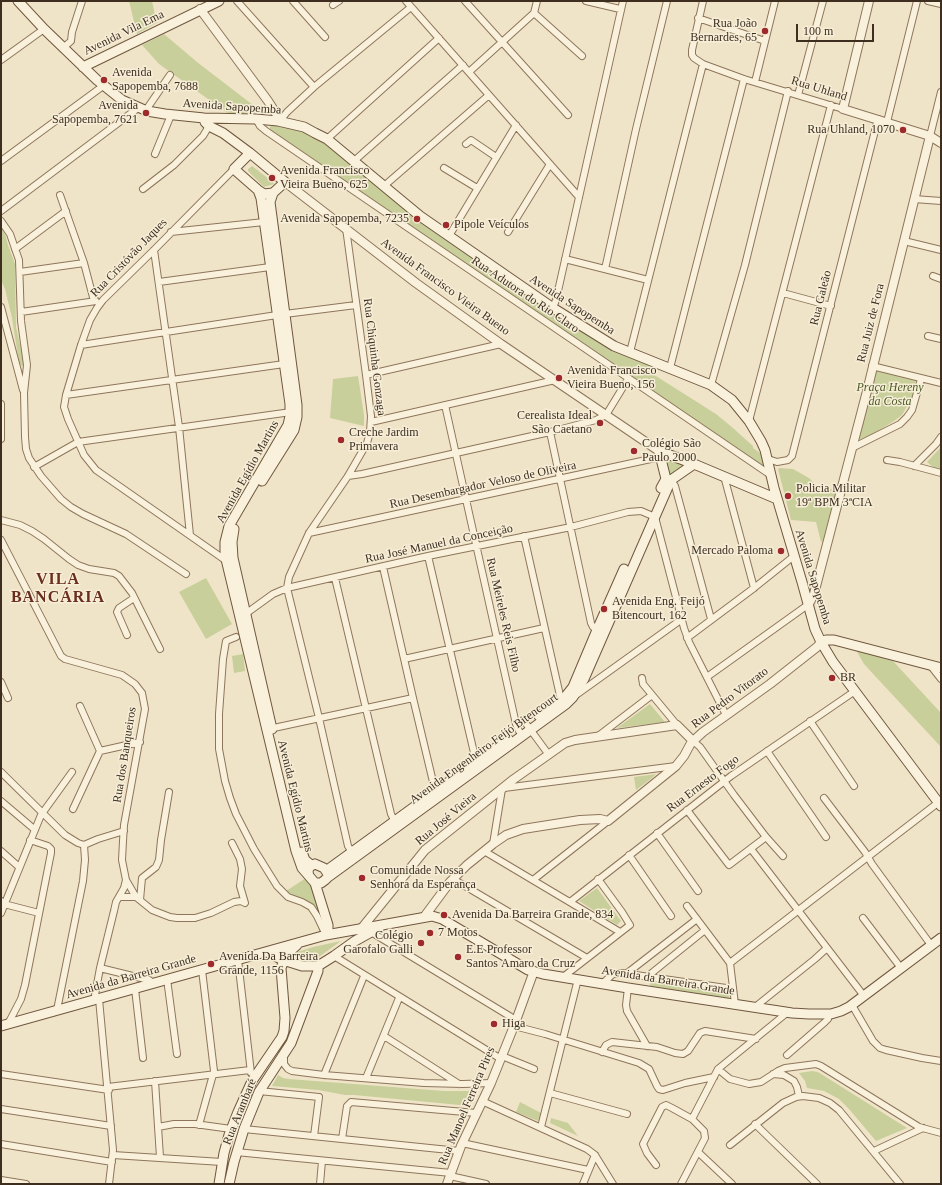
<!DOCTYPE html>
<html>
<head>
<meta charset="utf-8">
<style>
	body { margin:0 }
	#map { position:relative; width:942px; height:1185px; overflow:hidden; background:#f0e4c8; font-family:Georgia,serif }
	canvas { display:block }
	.frame { position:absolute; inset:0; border:2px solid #3d2e20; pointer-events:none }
	.scale { position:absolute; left:796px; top:24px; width:78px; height:18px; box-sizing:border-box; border:2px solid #3d2e20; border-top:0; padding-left:5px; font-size:12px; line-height:14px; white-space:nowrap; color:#3d2e20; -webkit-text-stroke:3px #f7eed8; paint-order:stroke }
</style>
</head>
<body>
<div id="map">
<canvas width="942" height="1185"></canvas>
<div class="frame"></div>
<div class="scale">100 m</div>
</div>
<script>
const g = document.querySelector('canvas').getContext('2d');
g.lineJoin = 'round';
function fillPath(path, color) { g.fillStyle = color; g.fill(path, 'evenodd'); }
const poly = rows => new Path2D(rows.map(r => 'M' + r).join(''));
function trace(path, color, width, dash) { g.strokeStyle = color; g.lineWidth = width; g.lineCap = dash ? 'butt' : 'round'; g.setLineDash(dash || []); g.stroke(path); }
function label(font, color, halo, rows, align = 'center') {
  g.font = font + ' Georgia,serif'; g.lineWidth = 3; g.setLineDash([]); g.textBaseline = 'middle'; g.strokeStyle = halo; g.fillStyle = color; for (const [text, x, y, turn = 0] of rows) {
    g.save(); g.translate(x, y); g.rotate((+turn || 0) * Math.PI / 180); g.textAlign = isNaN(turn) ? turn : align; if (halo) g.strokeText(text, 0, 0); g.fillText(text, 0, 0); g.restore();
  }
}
fillPath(poly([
	[129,1,152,1,155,15,158,22,137,34],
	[164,34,197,62,262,112,229,114,159,64,142,45],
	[272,124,304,132,327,144,619,352,651,365,648,371,716,414,733,428,753,446,753,448,763,455,768,473,270,130,270,127],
	[252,166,273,182,274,184,264,187,248,171,248,169],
	[1,227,6,237,8,245,15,264,16,327,24,362,24,365,22,366,19,363,12,318,5,289,1,280],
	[873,369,916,380,913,396,902,415,894,421,873,434,858,440],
	[358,376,364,415,364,426,330,418,333,379],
	[941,447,941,470,933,467,927,462],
	[659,451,694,464,671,480],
	[780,468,793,469,809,478,817,486,838,491,824,541,821,542,816,522,791,520,778,469],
	[206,578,232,624,206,639,179,592],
	[856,650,893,661,941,713,941,747,875,676,864,664],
	[243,654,245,671,234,673,232,656],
	[650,704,665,722,617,728,632,717],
	[656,774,652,778,636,790,634,777],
	[306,878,313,889,327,930,319,933,318,922,315,916,286,891],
	[597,888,621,921,617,925,579,901],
	[341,941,316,959,291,954,313,947],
	[651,980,730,992,729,998,650,986],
	[812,1071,818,1072,907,1128,876,1141,849,1109,839,1099,824,1091,807,1088,805,1081,799,1073],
	[278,1075,283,1078,289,1079,444,1091,478,1091,470,1106,354,1095,345,1095,318,1090,272,1086],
	[520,1102,541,1113,538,1121,516,1112],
	[551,1118,568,1123,578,1136,550,1123]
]), '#c9cf9b');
const minor = poly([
	[237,1,314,87],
	[293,1,325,37],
	[406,1,579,197],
	[465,1,568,115],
	[586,1,620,9],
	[703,1,692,50,692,55,694,58,703,64,744,79,843,109],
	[928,1,941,4],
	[333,5,339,1],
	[534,13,582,56],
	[698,18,765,41],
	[63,48,71,41,72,32,82,1],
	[1,60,44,29],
	[469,72,534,13,537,1],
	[755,82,775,1],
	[798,95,823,1],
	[146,110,170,75],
	[256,119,260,126,266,131,772,476],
	[280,121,287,112,314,87,411,7],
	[887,122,917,1],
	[930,136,941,92],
	[327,139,439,38],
	[466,144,471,140,496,157],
	[155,154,171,115],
	[1,161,103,86],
	[354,161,463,65],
	[444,168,477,188],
	[384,186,489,95],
	[143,189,174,165,203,136,209,126],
	[60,195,84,263,94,301],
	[914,199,941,201],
	[1,211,138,108],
	[1,221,10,234,19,260,21,321,27,365,24,393,25,437,26,449,29,458,41,476,61,499,71,507,83,514,126,534,186,574],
	[346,228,366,375,371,416,370,432,367,443,348,476,309,533,289,577,287,588,319,718,348,846,353,854],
	[171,232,264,222],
	[508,232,550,164],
	[449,236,516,125],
	[904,241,941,250],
	[15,249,66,211],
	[154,250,179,427,190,535],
	[565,259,648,280],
	[605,269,636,129,667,1],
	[20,272,84,263],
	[933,276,941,279],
	[159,282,270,267],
	[783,293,831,306],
	[1,307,23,390],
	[553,308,556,300,623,1],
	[21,312,96,301],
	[928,336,941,339],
	[81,345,277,315,356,305],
	[630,352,703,64],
	[872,366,941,383],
	[670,368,744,79],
	[366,375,501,344],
	[711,385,745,265,788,91],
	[66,395,284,364],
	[1,404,1,439],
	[445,405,516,724,519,731,522,735],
	[749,421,831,105],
	[371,422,555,380],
	[550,432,591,623,593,627,599,631],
	[852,448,900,424,907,417,912,410,921,379],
	[768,459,777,462,788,460,792,456,878,119],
	[887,460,900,462,941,473],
	[914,466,936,444,941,437],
	[34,467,78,442,291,412],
	[348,476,362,474,550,432,596,420,606,415,628,379],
	[724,476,754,588],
	[668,479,671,480,675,486,711,619],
	[1,520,20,525,32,531,44,539,69,559,78,565,89,569,114,573,119,576,132,593,160,649],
	[309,533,660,457],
	[524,536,561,700],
	[1,540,61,656,65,659,122,675,135,684,142,693,145,709,124,825,123,841,122,860,126,880,136,897,152,910,170,917,177,918,195,918,211,913,234,902,241,901,245,903,240,886,242,869,240,859,232,843],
	[428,556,475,757,479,765],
	[227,559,225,560,218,555,96,470,84,455,68,419,64,407,66,395,81,345,90,320,97,308,103,300,154,250,234,169],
	[383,567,413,698,434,786,438,793],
	[335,578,391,814,396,824],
	[244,615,273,594,287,588,428,556,571,527,628,512,641,511,655,517,684,628,689,642,726,715],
	[127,635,117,612,119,608,134,598],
	[236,637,226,641,223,659,219,714,219,749,225,781,230,798,236,814,254,849,277,886,288,897,302,902,311,907,317,916,326,935],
	[687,638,754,588,794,556],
	[404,659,544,628],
	[930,665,941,679],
	[707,677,809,604],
	[642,678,643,684,677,725],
	[1,682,8,698],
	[576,695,682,619],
	[810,721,854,786],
	[527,725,549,755],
	[269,729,413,698],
	[597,737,652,695],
	[693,741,700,747,734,795,766,837,783,856],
	[100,751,140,742],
	[767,751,826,837],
	[1,772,65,835,78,843,84,845,98,839,124,831],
	[504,788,676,766],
	[824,798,865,852,872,864,931,945],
	[1,801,34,829],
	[73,809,100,751,80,706],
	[687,810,729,865,766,837],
	[657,833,698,891],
	[493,844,502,789],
	[751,849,864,996],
	[1,851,19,867],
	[484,851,620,932],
	[629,855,671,916],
	[453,879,587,958],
	[533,880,608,821],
	[119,897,136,897],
	[140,900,142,878,156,867,159,860,161,840,169,792],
	[1,901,4,904,39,913],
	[570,902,731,776,855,691],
	[687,906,730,963,735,1004],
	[1,913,41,815,72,772],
	[863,918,901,968],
	[371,932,516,1020],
	[334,956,501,1059],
	[238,960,251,1073],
	[730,963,939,802],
	[100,968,149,980,153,983],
	[626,974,697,919],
	[648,976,705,930],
	[563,977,630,925,622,912,598,879],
	[167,979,177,1054],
	[603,983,613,974,622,973,733,989],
	[628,988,626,1005,627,1011,647,1046],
	[135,989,143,1058],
	[99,999,113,1150,109,1184],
	[95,1000,95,995,100,968,114,911,116,902,124,888,126,880],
	[852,1005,873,1041,880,1048,886,1050,922,1058,941,1061],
	[755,1007,815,959,827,948],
	[57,1010,83,881,85,860,84,845],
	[8,1024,21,999,25,985,51,853,51,849,48,846,30,840],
	[514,1026,545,1034,639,1063,649,1069,657,1086,659,1089,663,1090,685,1083,714,1077],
	[384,1036,459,1084],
	[602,1052,606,1045,612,1042,657,1047,675,1053,683,1054,688,1051,700,1033,705,1031,756,1039],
	[284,1055,284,1064,288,1069,292,1071,324,1075,424,1083,463,1084,491,1083],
	[787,1055,825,1022,828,1019,828,1014],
	[502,1056,534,1069],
	[718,1069,730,1079,749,1084,761,1082,778,1071,785,1068,816,1064,821,1066,919,1127,941,1133],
	[1,1074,109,1090],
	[773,1074,784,1075,794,1081,797,1087,799,1096],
	[324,1075,364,976],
	[366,1078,399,998],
	[155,1081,160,1157],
	[108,1087,250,1070],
	[259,1091,319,1097,314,1136],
	[550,1093,627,1114],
	[482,1101,587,1149,595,1155,613,1184],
	[1,1109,111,1126],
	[755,1124,817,1184],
	[199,1125,214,1071,202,970],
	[158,1127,174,1124,195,1124,231,1129],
	[541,1127,578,979],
	[244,1129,459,1151],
	[342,1139,347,1106,351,1102,476,1113],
	[462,1143,588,1170],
	[1,1144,112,1162],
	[730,1145,783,1103,796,1097,803,1096,819,1098,830,1103,839,1110,900,1184],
	[874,1151,923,1128],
	[236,1152,451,1173],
	[698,1152,732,1184],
	[113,1155,222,1162],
	[656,1165,647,1153,643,1144,662,1107,666,1105,672,1108,692,1119],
	[450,1176,486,1184],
	[1,1180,26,1184],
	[320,1184,322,1161],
	[583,1184,595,1155],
	[681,1184,705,1138,704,1131,692,1119,718,1069,788,1012]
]);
const tertiary = poly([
	[869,1,843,109,930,136,941,143],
	[200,9,268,101,277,115,278,121],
	[285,182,416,283,501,344,659,451],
	[809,604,814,594,867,391,930,136],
	[424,917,450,882,467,865,493,844,506,835,523,829,580,820,600,819,608,821,676,766,684,756,691,743,703,732,770,684,817,647,821,642],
	[361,929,425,850,514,779,565,743,575,740,677,725,693,741],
	[447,1184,461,1146,491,1083,514,1026,534,971]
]);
const secondary = poly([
	[18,1,44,29,97,80,122,100,147,111,165,114,204,118,256,119,278,121,304,127,315,133,327,139,420,216,553,308,614,346,711,385,732,400,749,421,761,441,765,450,774,488,802,582,815,629,821,642,833,662,941,806],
	[83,67,219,1],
	[204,118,205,122,209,126,223,133,250,153,285,182,273,193,264,194,258,190,234,169,250,153],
	[258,190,261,198,290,404,290,416,288,425,229,526,225,542,225,555,296,851,302,868,309,876],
	[659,451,666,479,661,488],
	[659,451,694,464,777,499],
	[262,481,294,430,297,417,297,405,270,202,273,193],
	[234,529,232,542,233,558,272,729],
	[821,642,826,640,834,640,941,668],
	[539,716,565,697,573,687,597,630,624,569],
	[302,852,305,860,311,865],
	[315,864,324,868,328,874,328,877,325,880,321,883,315,883,309,876,308,872,309,867,315,864],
	[326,871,508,739],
	[328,877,566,704,573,697,584,679,671,480,694,464],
	[315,883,328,925,328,932,326,935],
	[267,952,283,960,302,966,318,966,334,956,355,941,380,927],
	[1,1026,326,935,432,916,442,919,528,970,543,974,628,988,792,1013,809,1014,831,1014,841,1011,849,1007,941,938],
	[219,1184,224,1153,229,1135,238,1112,252,1081,282,1037,284,1031,285,1018,281,968,286,955,297,945],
	[229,1184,234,1162,244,1129,259,1092,291,1043,318,971,318,966]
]);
trace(minor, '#8d765c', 8);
trace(tertiary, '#8d765c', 10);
trace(secondary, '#6f573f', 11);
trace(minor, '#faf1dc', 6);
trace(tertiary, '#faf1dc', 8);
trace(secondary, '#faf1dc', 9);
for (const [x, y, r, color] of [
	[765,31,4,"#9e2a2b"],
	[104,80,4,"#9e2a2b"],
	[146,113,4,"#9e2a2b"],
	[903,130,4,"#9e2a2b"],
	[272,178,4,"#9e2a2b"],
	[417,219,4,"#9e2a2b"],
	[446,225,4,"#9e2a2b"],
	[559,378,4,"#9e2a2b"],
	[600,423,4,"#9e2a2b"],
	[341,440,4,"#9e2a2b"],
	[634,451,4,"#9e2a2b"],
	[788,496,4,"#9e2a2b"],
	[781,551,4,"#9e2a2b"],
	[604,609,4,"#9e2a2b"],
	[832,678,4,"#9e2a2b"],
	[362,878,4,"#9e2a2b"],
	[444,915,4,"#9e2a2b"],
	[430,933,4,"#9e2a2b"],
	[421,943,4,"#9e2a2b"],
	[458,957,4,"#9e2a2b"],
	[211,964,4,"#9e2a2b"],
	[494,1024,4,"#9e2a2b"]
]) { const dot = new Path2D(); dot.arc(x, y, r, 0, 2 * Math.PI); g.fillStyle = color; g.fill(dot); trace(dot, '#f7eed8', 1.5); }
label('12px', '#3d2e20', '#f7eed8', [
	["Rua João",757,24,"right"],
	["Bernardes, 65",757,38,"right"],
	["Avenida",112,73],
	["Sapopemba, 7688",112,87],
	["Avenida",138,106,"right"],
	["Sapopemba, 7621",138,120,"right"],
	["Rua Uhland, 1070",895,130,"right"],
	["Avenida Francisco",280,171],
	["Vieira Bueno, 625",280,185],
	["Avenida Sapopemba, 7235",409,219,"right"],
	["Pipole Veículos",454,225],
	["Avenida Francisco",567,371],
	["Vieira Bueno, 156",567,385],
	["Cerealista Ideal",592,416,"right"],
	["São Caetano",592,430,"right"],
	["Creche Jardim",349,433],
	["Primavera",349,447],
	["Colégio São",642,444],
	["Paulo 2000",642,458],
	["Policia Militar",796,489],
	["19ª BPM 3ªCIA",796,503],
	["Mercado Paloma",773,551,"right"],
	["Avenida Eng. Feijó",612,602],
	["Bitencourt, 162",612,616],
	["BR",840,678],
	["Comunidade Nossa",370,871],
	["Senhora da Esperança",370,885],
	["Avenida Da Barreira Grande, 834",452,915],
	["7 Motos",438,933],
	["Colégio",413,936,"right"],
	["Garofalo Galli",413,950,"right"],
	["E.E Professor",466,950],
	["Santos Amaro da Cruz",466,964],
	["Avenida Da Barreira",219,957],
	["Grande, 1156",219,971],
	["Higa",502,1024]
], 'left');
label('12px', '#3d2e20', '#f7eed8', [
	["Avenida Vila Ema",124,33,-26],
	["Rua Uhland",819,89,17],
	["Avenida Sapopemba",232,107,4],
	["Rua Cristóvão Jaques",129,258,-46],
	["Avenida Francisco Vieira Bueno",445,287,36],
	["Rua Adutora do Rio Claro",525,295,34],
	["Rua Galeão",821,298,-76],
	["Avenida Sapopemba",572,305,33],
	["Rua Juiz de Fora",871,323,-76],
	["Rua Chiquinha Gonzaga",374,357,83],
	["Avenida Egídio Martins",248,472,-61],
	["Rua Desembargador Veloso de Oliveira",483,485,-12],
	["Rua José Manuel da Conceição",439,544,-12],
	["Avenida Sapopemba",813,577,73],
	["Rua Meireles Reis Filho",503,615,77],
	["Rua Pedro Vitorato",730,698,-37],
	["Avenida Engenheiro Feijó Bitencourt",484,749,-36],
	["Rua dos Banqueiros",125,755,-81],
	["Rua Ernesto Fogo",703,784,-37],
	["Avenida Egídio Martins",295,796,76],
	["Rua José Vieira",446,819,-40],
	["Avenida da Barreira Grande",131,977,-16],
	["Avenida da Barreira Grande",668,981,9],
	["Rua Manoel Ferreira Pires",467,1106,-67],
	["Rua Arambaré",240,1112,-68]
]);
label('italic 12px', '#4d5a26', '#f7eed8', [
	["Praça Hereny",890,388],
	["da Costa",890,402]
]);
g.letterSpacing = '1px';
label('bold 16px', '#6b2e1e', '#f7eed8', [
	["VILA",58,580],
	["BANCÁRIA",58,598]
]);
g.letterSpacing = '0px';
</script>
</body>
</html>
